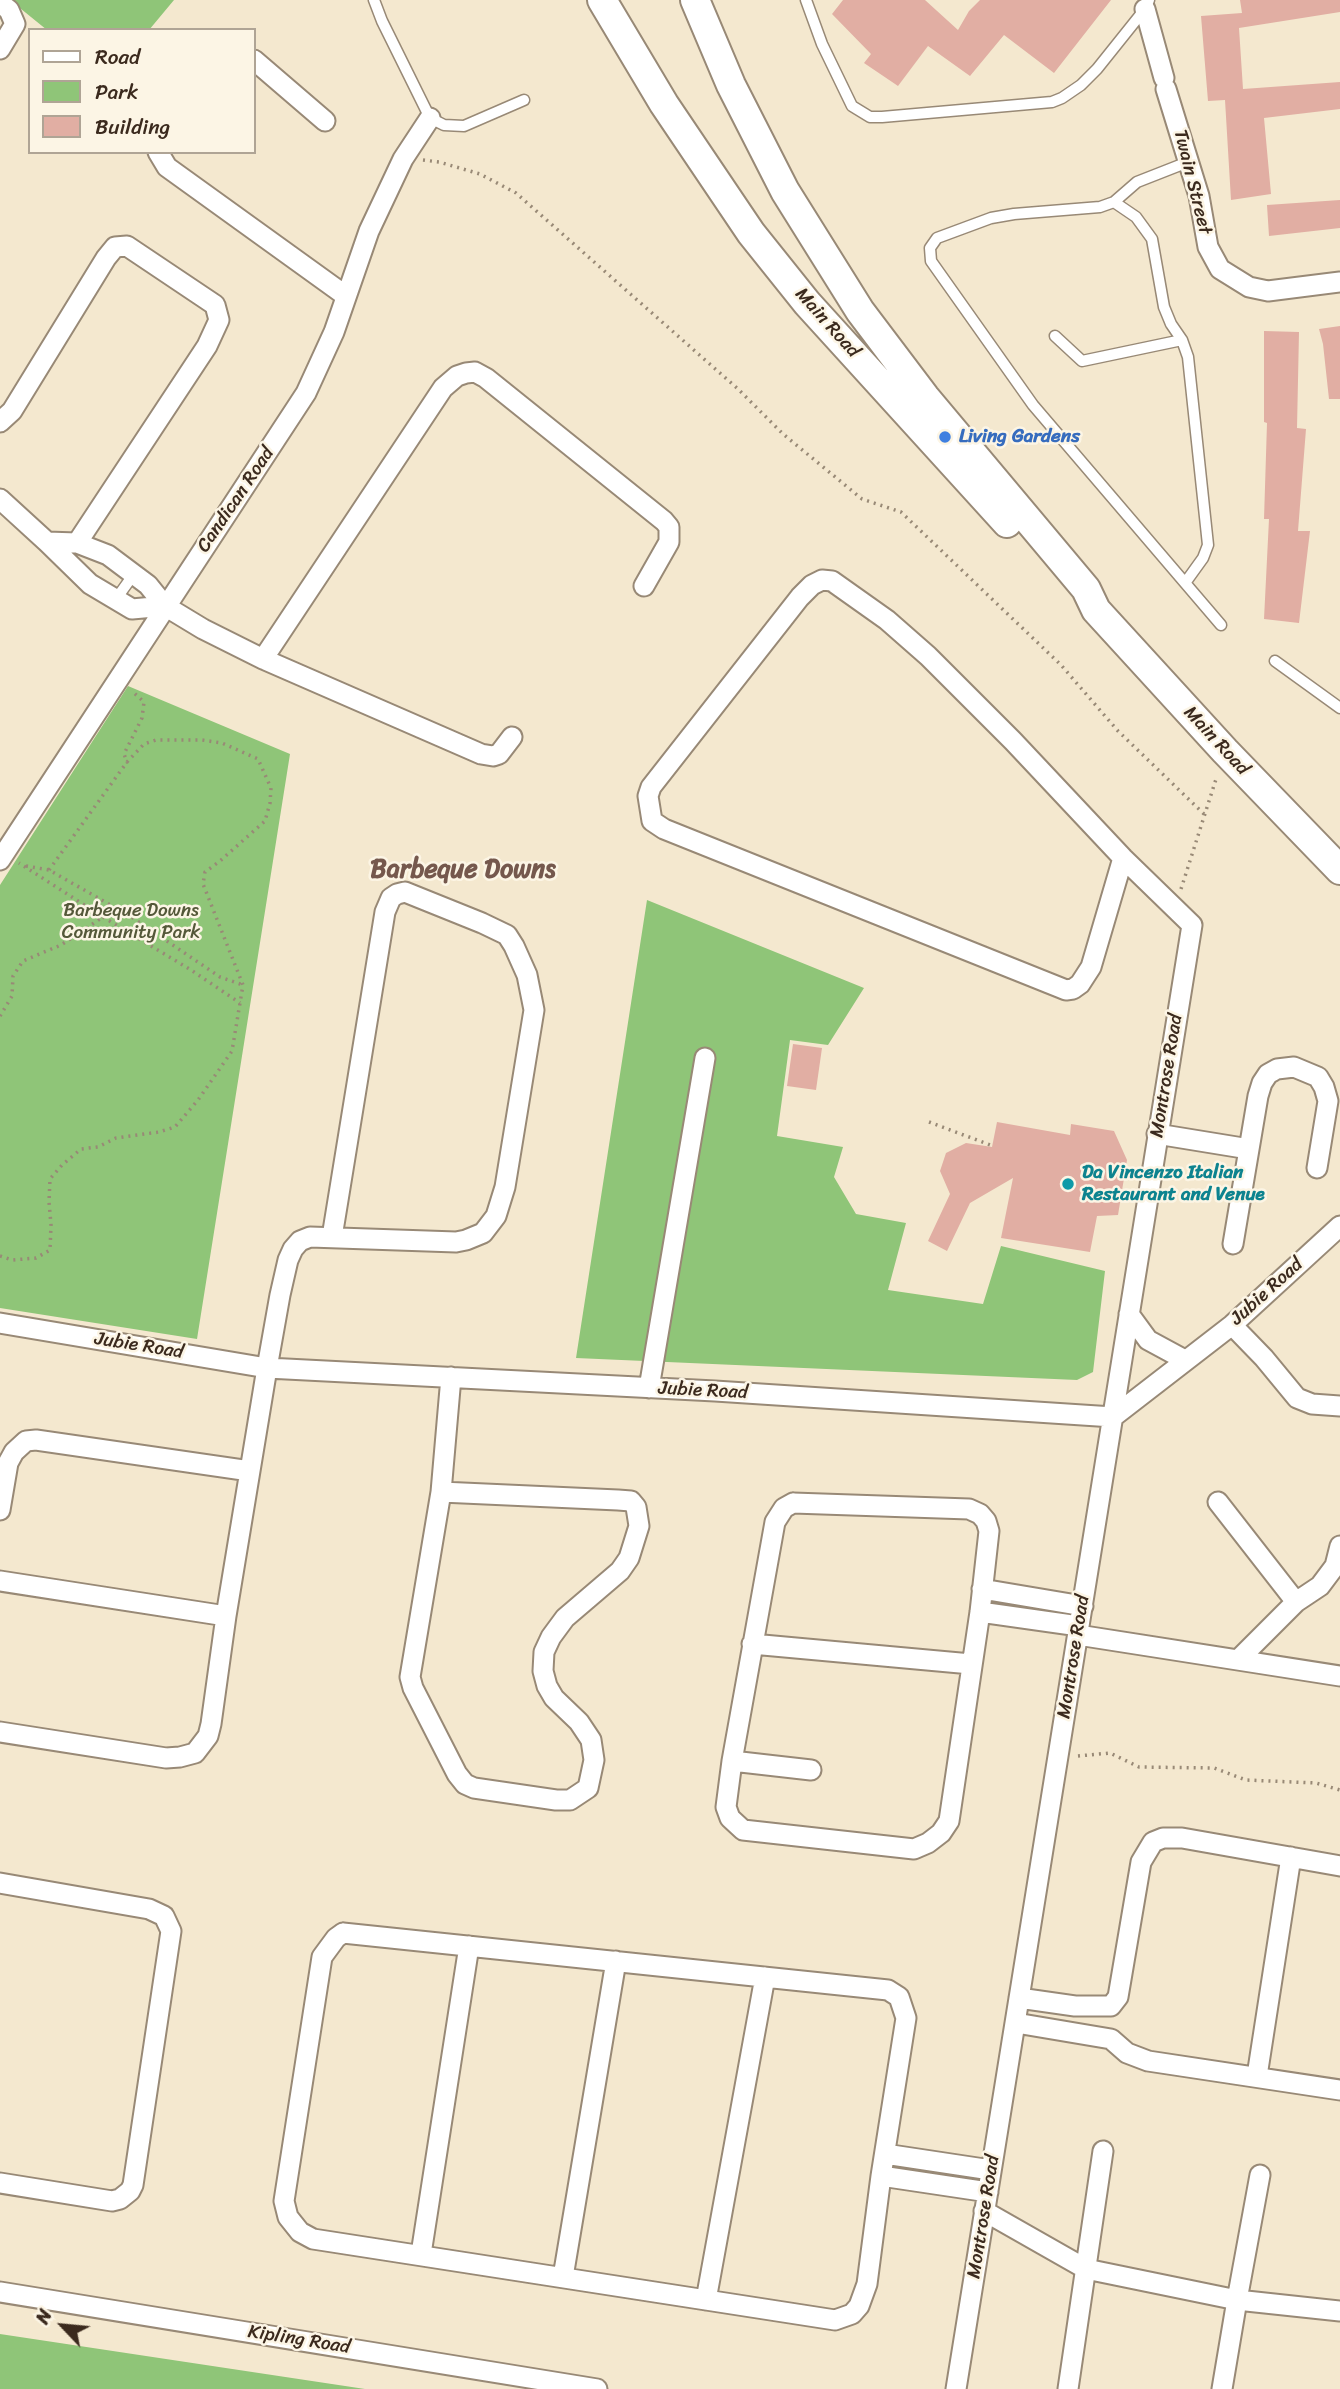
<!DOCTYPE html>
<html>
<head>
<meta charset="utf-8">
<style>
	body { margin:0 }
	#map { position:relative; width:1340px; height:2389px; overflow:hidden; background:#f4e8cf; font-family:Sriracha,sans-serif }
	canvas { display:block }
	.legend { position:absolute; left:28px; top:28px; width:228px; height:126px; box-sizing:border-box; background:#fcf5e5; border:2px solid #afa495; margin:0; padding:9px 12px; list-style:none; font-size:21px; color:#3b2a1e }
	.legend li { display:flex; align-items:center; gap:14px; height:35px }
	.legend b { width:35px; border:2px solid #afa495 }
	.north { position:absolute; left:28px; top:2291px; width:70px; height:70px; -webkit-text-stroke:5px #fcf5e5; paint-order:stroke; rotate:296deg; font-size:19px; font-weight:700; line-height:28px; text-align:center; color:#3b2a1e }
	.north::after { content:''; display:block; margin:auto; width:24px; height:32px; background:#3b2a1e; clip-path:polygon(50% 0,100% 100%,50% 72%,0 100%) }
</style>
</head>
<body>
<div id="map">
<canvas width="1340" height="2389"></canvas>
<ul class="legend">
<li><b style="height:9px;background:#fff"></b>Road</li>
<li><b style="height:19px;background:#8fc578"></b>Park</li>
<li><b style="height:19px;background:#e1aea3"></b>Building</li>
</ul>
<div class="north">N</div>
</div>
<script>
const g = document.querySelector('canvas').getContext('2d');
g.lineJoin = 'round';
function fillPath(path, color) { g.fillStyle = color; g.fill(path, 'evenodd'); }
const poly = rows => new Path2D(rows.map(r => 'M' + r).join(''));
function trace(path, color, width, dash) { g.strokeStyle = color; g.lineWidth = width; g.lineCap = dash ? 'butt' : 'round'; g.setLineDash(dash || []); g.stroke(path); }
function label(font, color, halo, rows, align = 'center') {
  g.font = font + ' Sriracha,sans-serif'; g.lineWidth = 5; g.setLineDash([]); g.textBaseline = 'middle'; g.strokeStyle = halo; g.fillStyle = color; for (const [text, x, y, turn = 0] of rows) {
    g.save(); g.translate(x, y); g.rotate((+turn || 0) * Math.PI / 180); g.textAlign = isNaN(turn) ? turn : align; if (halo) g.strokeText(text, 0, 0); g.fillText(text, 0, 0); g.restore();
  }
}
fillPath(poly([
	[10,0,174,0,149,30,47,30],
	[128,686,290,754,197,1339,0,1308,0,885],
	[647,900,864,988,828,1045,790,1040,777,1136,843,1147,834,1177,856,1214,906,1223,888,1290,983,1304,1001,1246,1105,1271,1093,1372,1077,1380,576,1358],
	[0,2334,365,2389,0,2389]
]), '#8fc578');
fillPath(poly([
	[843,0,925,0,958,30,969,11,980,0,1111,0,1054,73,1004,35,970,76,928,46,898,86,864,63,871,54,832,14],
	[1240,0,1340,0,1340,12,1239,28,1243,89,1340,82,1340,109,1264,118,1271,194,1231,200,1225,100,1208,101,1201,16,1242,13],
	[1340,200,1340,228,1269,236,1267,205],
	[1340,326,1340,399,1329,399,1323,344,1319,329],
	[1264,331,1299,332,1297,428,1306,429,1298,531,1310,531,1299,623,1264,619,1269,519,1264,519,1267,423,1264,422],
	[793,1044,822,1048,816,1090,787,1086],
	[997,1122,1070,1135,1071,1124,1114,1131,1127,1160,1118,1215,1097,1216,1090,1252,1001,1238,1013,1178,970,1203,947,1251,928,1241,950,1194,940,1171,946,1153,966,1143,992,1147]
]), '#e1aea3');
const lane = poly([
	[374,0,382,21,430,118,444,125,464,126,524,100],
	[806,0,822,44,852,106,870,117,882,117,1052,102,1062,98,1081,85,1097,69,1145,9,1149,0],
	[1188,162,1137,182,1114,202,1100,207,1014,214,991,218,937,238,930,248,931,261,1033,405,1221,625],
	[1114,202,1136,217,1152,239,1164,307,1171,324,1182,340,1188,357,1208,545,1203,558,1185,583],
	[1055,336,1082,361,1182,340],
	[116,599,134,574],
	[1275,661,1340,708]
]);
const street = poly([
	[0,3,9,10,15,24,0,49],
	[1145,9,1164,78],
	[254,60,325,121],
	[1166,89,1199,196,1208,247,1220,269,1249,287,1268,291,1340,282],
	[158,152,167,167,346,296],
	[0,422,12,411,106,258,115,247,127,246,215,305,219,320,207,346,77,543],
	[0,499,47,542,90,584,132,609,165,606],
	[47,542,77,543,108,555,148,585,165,606,203,629,263,659,481,754,493,756,499,754,512,737],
	[263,659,443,388,457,376,466,373,475,372,486,378,664,521,669,527,669,542,644,586],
	[0,860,306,393,334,332,369,231,403,159,430,118],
	[1157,1134,1249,1149],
	[1233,1244,1258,1096,1262,1083,1268,1074,1277,1069,1294,1067,1318,1077,1324,1087,1328,1101,1317,1168],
	[1129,1314,1148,1340,1185,1360],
	[0,1323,267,1368,715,1391,1113,1417,1232,1325,1340,1226],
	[1232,1325,1264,1358,1297,1398,1312,1404,1340,1406],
	[649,1388,705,1058],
	[441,1492,618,1500,631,1501,636,1507,639,1526,629,1558,620,1571,565,1618,551,1637,544,1652,543,1671,547,1686,554,1698,579,1722,591,1740,594,1760,588,1788,570,1800,556,1800,474,1788,465,1784,457,1774,413,1688,410,1677,441,1492],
	[441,1492,451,1377],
	[1218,1502,1296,1602],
	[793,1503,969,1509,980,1514,986,1521,989,1531,980,1612,949,1821,941,1833,928,1843,914,1849,743,1830,730,1818,726,1807,732,1761,775,1522,784,1508,793,1503],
	[0,1510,8,1463,14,1452,26,1441,36,1440,250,1471],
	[0,1581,226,1616],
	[982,1589,1083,1606],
	[980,1612,1079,1626],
	[1078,1635,1340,1676],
	[752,1644,971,1664],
	[1239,1659,1296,1602,1320,1586,1335,1566,1340,1546],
	[0,1732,166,1758,180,1757,195,1753,208,1736,211,1724,226,1616,267,1368,280,1295,288,1260,293,1249,300,1241,310,1237,456,1242,466,1240,483,1233,496,1216,505,1187,534,1010,527,975,514,946,507,935,482,923,405,892,397,894,391,898,385,912,332,1237],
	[732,1761,811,1770],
	[0,1883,149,1909,164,1916,171,1931,133,2185,130,2191,120,2199,112,2201,0,2183],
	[343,1933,888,1990,899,1997,906,2018,881,2176,867,2284,859,2306,852,2314,835,2320,313,2239,300,2232,288,2217,284,2201,322,1957,336,1938,343,1933],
	[1019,1998,1075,2006,1111,2006,1118,1997,1141,1862,1153,1842,1163,1838,1182,1838,1340,1866],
	[1016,2023,1111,2039,1127,2053,1148,2061,1340,2090],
	[1257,2076,1291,1857],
	[885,2154,991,2170],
	[1260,2175,1237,2300,1340,2311],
	[881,2176,988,2192],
	[984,2211,1086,2269,1237,2300,1222,2389],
	[421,2254,469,1946],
	[563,2277,616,1961],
	[0,2292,597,2389],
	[706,2300,765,1977],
	[956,2389,1192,925,1123,858,1013,741,928,656,887,620,832,581,822,580,812,585,800,597,651,787,648,796,652,821,664,829,1066,990,1073,989,1080,984,1091,967,1123,858],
	[1068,2389,1103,2151]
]);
const secondary = poly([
	[602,0,664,104,751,233,807,303,1007,523],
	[695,0,731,85,785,191,860,311,925,397,1086,589,1096,610,1225,751,1340,870]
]);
trace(lane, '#988976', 13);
trace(street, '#988976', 23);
trace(secondary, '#988976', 32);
trace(poly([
	[423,160,439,162,480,174,516,193,738,389,783,434,862,499,901,512,1061,665,1118,731,1204,814],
	[26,866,49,870,130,916,220,977,243,985],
	[49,870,127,762],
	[1181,889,1217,776],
	[103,917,191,970,240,1003],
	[0,1016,12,996,13,976,23,961,61,945,103,917,19,863],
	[929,1122,993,1146],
	[0,1256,12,1260,36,1258,50,1250,51,1225,49,1202,50,1179,62,1165,81,1149,98,1147,116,1138,159,1132,175,1127,198,1100,232,1051,243,985,203,884,205,872,220,861,265,821,270,803,271,788,258,759,222,743,202,740,156,740,144,744,127,762,124,754,142,718,144,702,133,692],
	[1078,1756,1110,1753,1139,1767,1214,1768,1246,1780,1316,1783,1340,1790]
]), '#988976', 3.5, [2, 5]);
trace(lane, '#fff', 10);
trace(street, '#fff', 19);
trace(secondary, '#fff', 28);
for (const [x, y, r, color] of [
	[945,437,7,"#3f7fe0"],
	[1068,1184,7,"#0f9aa8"]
]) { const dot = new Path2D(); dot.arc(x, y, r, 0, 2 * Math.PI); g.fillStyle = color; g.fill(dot); trace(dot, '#fcf5e5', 2.5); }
label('19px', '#3b2a1e', '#fcf5e5', [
	["Twain Street",1192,182,76],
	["Main Road",827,323,48],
	["Candican Road",236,500,-56],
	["Main Road",1216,741,47],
	["Montrose Road",1167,1076,-81],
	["Jubie Road",1267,1292,-42],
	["Jubie Road",139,1346,9],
	["Jubie Road",703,1391,3],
	["Montrose Road",1074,1657,-81],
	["Montrose Road",984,2217,-81],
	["Kipling Road",299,2340,9]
]);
label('bold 19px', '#366cbe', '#fcf5e5', [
	["Living Gardens",959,437]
], 'left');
label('19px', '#545839', '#fcf5e5', [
	["Barbeque Downs",131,911],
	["Community Park",131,933]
]);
label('bold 19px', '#0d838f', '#fcf5e5', [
	["Da Vincenzo Italian",1082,1173],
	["Restaurant and Venue",1082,1195]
], 'left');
label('bold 26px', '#75584d', '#fcf5e5', [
	["Barbeque Downs",463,870]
]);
</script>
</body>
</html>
